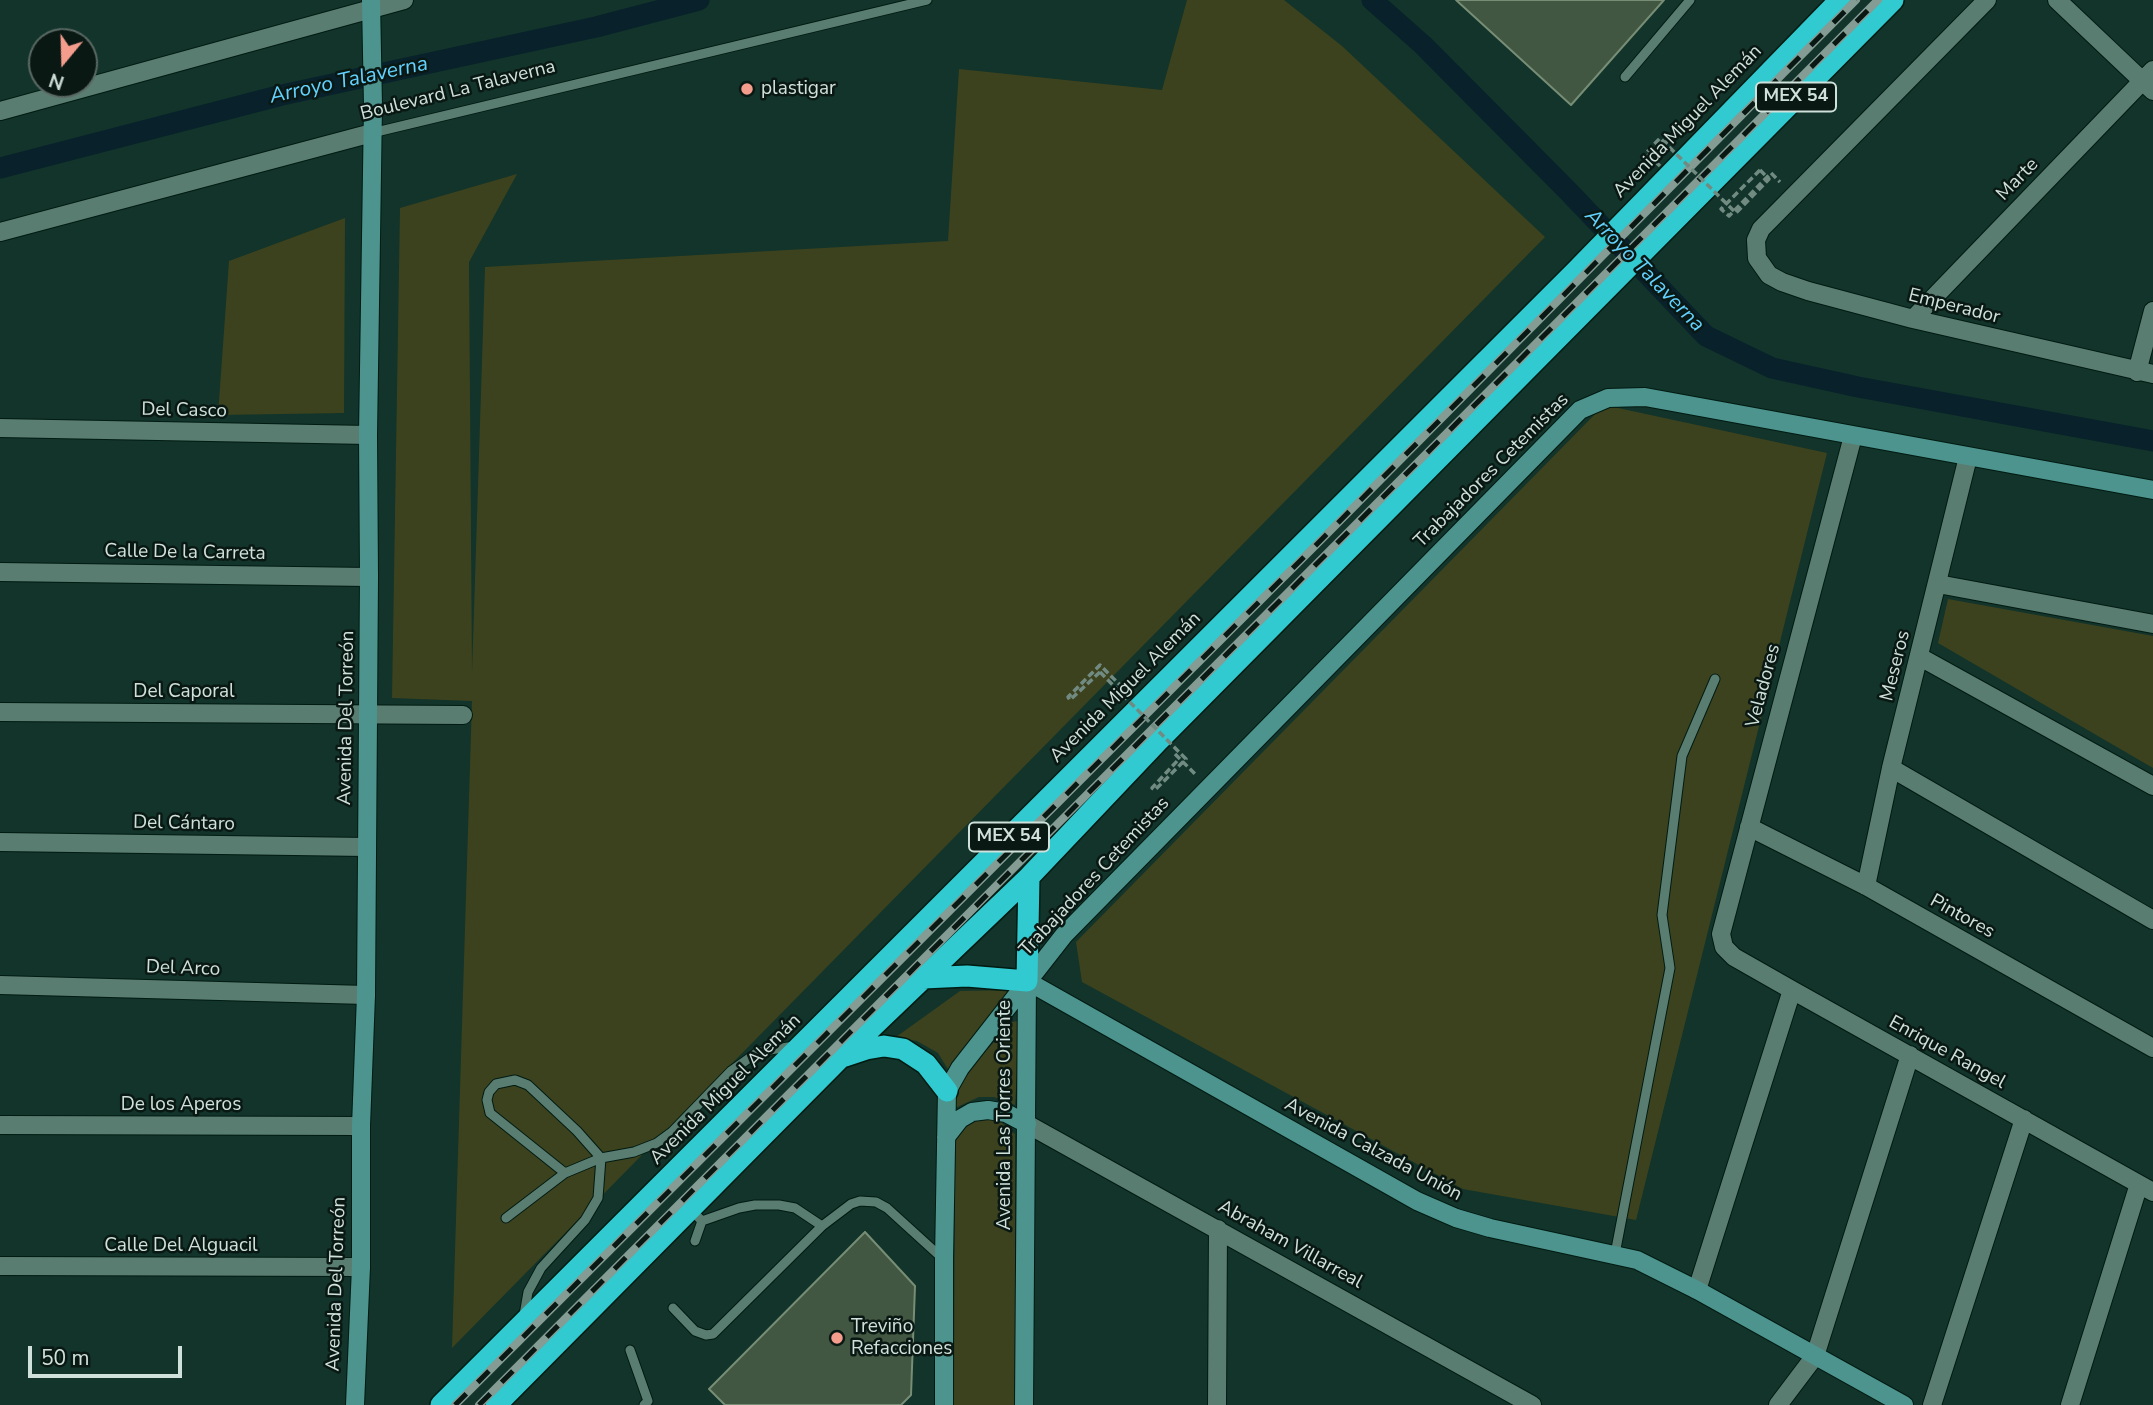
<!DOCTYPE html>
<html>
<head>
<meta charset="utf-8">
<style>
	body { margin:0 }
	#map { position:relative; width:2153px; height:1405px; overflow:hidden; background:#12342a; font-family:"Nunito Sans",sans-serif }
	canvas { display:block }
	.north { position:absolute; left:28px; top:28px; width:70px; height:70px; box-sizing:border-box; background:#0a1814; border:2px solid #596863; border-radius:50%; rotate:199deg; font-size:19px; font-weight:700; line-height:28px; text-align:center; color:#cfe1da }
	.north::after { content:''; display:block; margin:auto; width:24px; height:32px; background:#f49d8d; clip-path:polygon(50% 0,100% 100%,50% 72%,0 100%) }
	.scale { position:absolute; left:28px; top:1346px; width:154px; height:32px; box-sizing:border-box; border:4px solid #cfe1da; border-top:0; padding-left:9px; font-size:21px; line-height:24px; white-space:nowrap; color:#cfe1da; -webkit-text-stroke:5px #0a1814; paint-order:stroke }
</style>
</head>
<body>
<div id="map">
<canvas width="2153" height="1405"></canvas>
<div class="north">N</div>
<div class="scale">50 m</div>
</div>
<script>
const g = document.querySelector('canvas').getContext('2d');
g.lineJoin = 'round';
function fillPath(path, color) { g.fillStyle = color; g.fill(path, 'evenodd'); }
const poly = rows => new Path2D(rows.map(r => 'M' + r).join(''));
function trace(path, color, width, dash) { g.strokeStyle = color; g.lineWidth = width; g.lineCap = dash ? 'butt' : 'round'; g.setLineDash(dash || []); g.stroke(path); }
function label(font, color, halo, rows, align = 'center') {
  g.font = font + ' "Nunito Sans",sans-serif'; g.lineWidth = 5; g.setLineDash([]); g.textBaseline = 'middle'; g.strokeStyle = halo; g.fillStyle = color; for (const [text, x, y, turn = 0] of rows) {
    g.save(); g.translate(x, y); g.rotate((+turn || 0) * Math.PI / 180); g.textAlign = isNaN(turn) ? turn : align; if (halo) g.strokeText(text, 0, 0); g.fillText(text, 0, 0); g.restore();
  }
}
fillPath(poly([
	[1187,0,1284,0,1342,46,1545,237,452,1348,472,701,392,698,400,208,517,174,469,262,472,673,485,267,948,241,959,69,1162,90],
	[345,218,344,413,218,415,229,261],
	[1604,405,1827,453,1636,1220,1463,1189,1082,982,1076,942],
	[1948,599,2153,636,2153,768,1938,643],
	[1013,990,949,1071,938,1053,917,1041,896,1037,960,991],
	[1017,1021,1020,1025,1015,1105,994,1097,979,1097,955,1108,956,1089,985,1052,1012,1022],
	[982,1117,1002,1123,1015,1134,1015,1405,954,1405,955,1133]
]), '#3d421e');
trace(poly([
	[1372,0,1423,45,1569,192,1706,336,1772,368,1858,387,2153,441],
	[0,168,282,95,596,27,699,0]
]), '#09212b', 21);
const building = poly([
	[1456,0,1664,0,1571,105,1456,0],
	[865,1232,915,1286,911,1395,901,1405,725,1405,709,1389,865,1232]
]);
fillPath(building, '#425741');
trace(building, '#778d75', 2);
const lane = poly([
	[1625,77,1690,0],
	[372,133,927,0],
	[506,1218,565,1173,601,1158,634,1152,657,1143,672,1132,731,1071,758,1052,794,1046],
	[822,1226,851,1204,860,1201,876,1202,887,1208,942,1258],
	[695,1241,702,1221,698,1217],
	[1615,1254,1670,968,1662,915,1682,756,1715,679],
	[673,1308,695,1331,706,1335,713,1334,822,1226,795,1208,779,1205,755,1205,739,1208,702,1221],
	[524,1315,528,1292,541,1268,585,1220,598,1198,601,1158,577,1131,528,1085,515,1080,496,1084,489,1092,487,1100,490,1113,565,1173],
	[630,1350,648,1401,644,1405]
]);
const street = poly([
	[1987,0,1761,229,1756,240,1757,258,1769,275,1782,282,1808,291,1913,319,2153,374],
	[2057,0,2153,91],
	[0,111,404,0],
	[0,232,372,133],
	[1913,319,2153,70],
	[2137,372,2153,311],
	[0,428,368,435],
	[1853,436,1721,934,1724,947,1734,957,1792,990,2153,1192],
	[0,572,369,577],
	[1938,584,2153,624],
	[1920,657,2153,786],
	[0,712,463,715],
	[1891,768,2153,920],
	[1749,827,1866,886,2153,1048],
	[0,842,367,847],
	[1866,886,1891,768,1968,457],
	[0,985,366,995],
	[1027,1124,1532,1405],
	[0,1125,361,1126],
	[0,1266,361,1267],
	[1697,1290,1792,990],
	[1217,1405,1218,1229],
	[1778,1405,1815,1356,1910,1055],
	[1932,1405,2024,1119],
	[2070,1405,2139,1184]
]);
const secondary = poly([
	[1027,981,1417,1201,1456,1218,1490,1228,1637,1260,1697,1290,1904,1405],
	[946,1137,960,1119,972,1112,988,1110,1006,1113,1027,1124],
	[355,1405,361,1267,361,1126,366,995,369,577,368,435,373,106,371,0],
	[944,1405,944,1259,947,1091,960,1068,1064,935,1580,410,1608,398,1645,397,2153,490],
	[1024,1405,1027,981]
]);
const highway = poly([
	[923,978,967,976,1027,981,1029,877],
	[845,1056,866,1049,884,1046,903,1049,926,1064,947,1091],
	[441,1405,1577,270,1840,0],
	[496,1405,840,1058,1029,877,1159,740,1893,0]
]);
trace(lane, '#001b12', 11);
trace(street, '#001b12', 20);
trace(secondary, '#001b12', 20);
trace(highway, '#001b12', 24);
trace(poly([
	[1663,153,1659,150,1692,114,1696,118],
	[1760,170,1721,209,1729,216,1771,173,1780,182],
	[1100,672,1070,700,1068,697,1100,665,1127,692],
	[1175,754,1197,776]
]), '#718b82', 3.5, [7, 3.5]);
trace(lane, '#5a7d71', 9);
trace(street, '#5a7d71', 18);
trace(secondary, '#4d948e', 18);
trace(highway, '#30cad0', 21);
const rail = poly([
	[455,1405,1325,536,1856,0],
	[479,1405,1878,0]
]);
trace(rail, '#849c94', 8);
trace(rail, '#0a1814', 5, [16]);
trace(poly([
	[1660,166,1646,153,1660,138,1736,213,1769,179,1760,170],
	[1100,672,1186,759,1155,790,1152,788,1179,759]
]), '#718b82', 3.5, [7, 3.5]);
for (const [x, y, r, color] of [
	[747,89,7,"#f49d8d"],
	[837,1338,7,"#f49d8d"]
]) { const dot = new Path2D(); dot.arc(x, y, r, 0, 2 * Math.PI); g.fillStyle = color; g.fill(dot); trace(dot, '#0a1814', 2.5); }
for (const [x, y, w] of [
	[1796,97,80],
	[1009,837,80]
]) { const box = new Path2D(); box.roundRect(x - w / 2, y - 14.5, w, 29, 5); g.fillStyle = '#0a1814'; g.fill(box); trace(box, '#cfe1da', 2); }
label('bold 18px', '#cfe1da', null, [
	["MEX 54",1796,97],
	["MEX 54",1009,837]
]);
label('19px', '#cfe1da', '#0a1814', [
	["plastigar",761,89],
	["Treviño",851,1327],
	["Refacciones",851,1349]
], 'left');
label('19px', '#cfe1da', '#0a1814', [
	["Boulevard La Talaverna",458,91,-14],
	["Avenida Miguel Alemán",1688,122,-46],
	["Marte",2018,180,-46],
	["Emperador",1954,307,14],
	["Del Casco",184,411,1],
	["Trabajadores Cetemistas",1492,471,-45],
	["Calle De la Carreta",185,553,1],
	["Meseros",1896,666,-76],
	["Veladores",1764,686,-75],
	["Avenida Miguel Alemán",1126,688,-45],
	["Del Caporal",184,692],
	["Avenida Del Torreón",347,718,-89],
	["Del Cántaro",184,824,1],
	["Trabajadores Cetemistas",1095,877,-47],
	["Pintores",1962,917,29],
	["Del Arco",183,969,2],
	["Enrique Rangel",1947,1053,29],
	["Avenida Miguel Alemán",726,1090,-45],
	["De los Aperos",181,1105],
	["Avenida Las Torres Oriente",1005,1115,-90],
	["Avenida Calzada Unión",1373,1150,28],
	["Abraham Villarreal",1290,1245,29],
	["Calle Del Alguacil",181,1246],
	["Avenida Del Torreón",337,1284,-88]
]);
label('italic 21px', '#63d2fe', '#0a1814', [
	["Arroyo Talaverna",349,81,-12],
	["Arroyo Talaverna",1644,271,46]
]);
</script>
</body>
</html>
